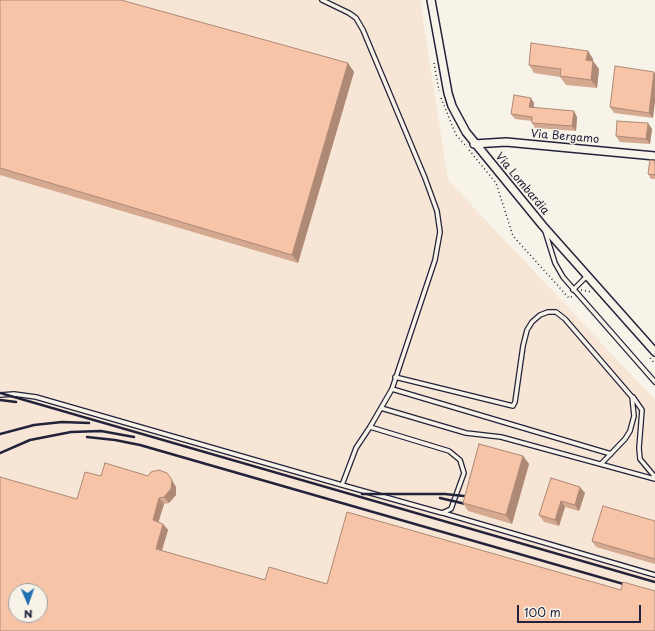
<!DOCTYPE html>
<html>
<head>
<meta charset="utf-8">
<style>
	body { margin:0 }
	#map { position:relative; width:655px; height:631px; overflow:hidden; background:#f7f3e8; font-family:"Playpen Sans",sans-serif }
	canvas { display:block }
	.north { position:absolute; left:8px; top:583px; width:40px; height:40px; box-sizing:border-box; background:#f7f3e8; border:1px solid #a29fa3; border-radius:50%; rotate:178deg; font-size:11px; font-weight:700; line-height:16px; text-align:center; color:#22223b }
	.north::after { content:''; display:block; margin:auto; width:14px; height:18px; background:#1f6fb2; clip-path:polygon(50% 0,100% 100%,50% 72%,0 100%) }
	.scale { position:absolute; left:517px; top:605px; width:124px; height:18px; box-sizing:border-box; border:2px solid #22223b; border-top:0; padding-left:5px; font-size:12px; line-height:14px; white-space:nowrap; color:#22223b; -webkit-text-stroke:3px #f7f3e8; paint-order:stroke }
</style>
</head>
<body>
<div id="map">
<canvas width="655" height="631"></canvas>
<div class="north">N</div>
<div class="scale">100 m</div>
</div>
<script>
const g = document.querySelector('canvas').getContext('2d');
g.lineJoin = 'round';
function fillPath(path, color) { g.fillStyle = color; g.fill(path, 'evenodd'); }
const poly = rows => new Path2D(rows.map(r => 'M' + r).join(''));
function trace(path, color, width, dash) { g.strokeStyle = color; g.lineWidth = width; g.lineCap = dash ? 'butt' : 'round'; g.setLineDash(dash || []); g.stroke(path); }
function label(font, color, halo, rows, align = 'center') {
  g.font = font + ' "Playpen Sans",sans-serif'; g.lineWidth = 3; g.setLineDash([]); g.textBaseline = 'middle'; g.strokeStyle = halo; g.fillStyle = color; for (const [text, x, y, turn = 0] of rows) {
    g.save(); g.translate(x, y); g.rotate((+turn || 0) * Math.PI / 180); g.textAlign = isNaN(turn) ? turn : align; if (halo) g.strokeText(text, 0, 0); g.fillText(text, 0, 0); g.restore();
  }
}
fillPath(poly([
	[0,0,420,0,448,180,655,400,655,631,0,631],
	[16,591,40,591,40,615,16,615]
]), '#f7e5d5');
const service = poly([
	[322,0,349,13,356,18,363,30,425,178,437,211,440,232,435,260,392,389,370,427,356,448,342,485,442,513,451,509,464,473,460,460,449,451,370,427],
	[545,231,555,263,563,277,655,382],
	[573,290,587,276],
	[395,377,513,406,515,402,523,346,527,330,532,322,540,315,548,312,556,312,565,319,632,397,634,416,630,431,625,439,601,464],
	[392,389,611,454],
	[0,395,14,394,36,397,342,485],
	[633,397,642,410,639,448,640,459,655,477],
	[381,408,466,433,501,437,655,479],
	[443,513,655,575]
]);
const minor = poly([
	[431,0,448,93,452,106,466,132,543,226,655,352],
	[474,144,506,142,655,156]
]);
trace(service, '#22223b', 6);
trace(minor, '#22223b', 10);
trace(poly([
	[434,63,439,91],
	[441,98,456,135,467,147],
	[469,150,496,183,513,236,569,298,573,296],
	[581,290,591,292],
	[650,358,655,364]
]), '#22223b', 1.5, [1, 3]);
trace(service, '#f7f3e8', 3.5);
trace(minor, '#f7f3e8', 7);
trace(poly([
	[0,393,655,582],
	[0,400,16,402],
	[0,434,34,425,62,422,89,423],
	[87,437,115,440,140,445,655,593],
	[0,453,30,440,71,432,101,431,134,437],
	[362,494,445,494,473,497],
	[440,498,470,505]
]), '#22223b', 2.5);
fillPath(poly([
	[0,0,348,63,354,72,298,263,0,175],
	[588,51,593,59,593,61,599,69,597,88,566,85,560,77,534,73,529,65],
	[654,72,653,118,614,113,610,107],
	[534,103,534,108,574,111,577,117,576,131,535,128,532,123,532,121,515,119,511,114],
	[652,129,650,144,620,142,616,136],
	[655,161,655,179,651,179,648,174],
	[523,456,529,464,512,524,468,511,463,503],
	[167,473,176,487,176,495,169,503,164,504,158,522,163,524,168,530,162,551,265,580,327,584,655,591,0,631,77,499,101,476,148,476],
	[551,478,585,493,579,511,565,507,559,526,544,522,539,515],
	[655,521,655,564,596,547,592,541]
]), '#d4a990');
fillPath(poly([
	[588,51,593,59,592,69,586,60],
	[593,61,599,69,597,88,591,80],
	[348,63,354,72,298,263,292,255],
	[654,72,655,74,655,102,653,118,649,113],
	[531,98,534,103,533,112,529,107],
	[574,111,577,117,576,131,572,126],
	[648,123,652,129,650,144,646,139],
	[523,456,529,464,512,524,506,515],
	[172,480,176,487,176,495,169,503,164,497],
	[580,487,585,493,579,511,575,505],
	[159,498,164,504,157,527,153,520],
	[561,501,565,507,559,526,555,520],
	[163,524,168,530,160,556,156,549]
]), '#ad8976');
const building = poly([
	[0,0,121,0,348,63,292,255,0,168,0,0],
	[531,43,588,51,586,60,593,61,591,80,560,76,561,69,529,65,531,43],
	[615,66,654,72,649,113,610,107,615,66],
	[514,95,531,98,529,107,574,111,572,126,532,123,532,117,511,114,514,95],
	[617,121,648,123,646,139,616,136,617,121],
	[650,160,655,161,655,175,648,174,650,160],
	[479,444,523,456,506,515,463,503,479,444],
	[105,463,148,476,151,472,159,470,167,473,172,480,171,489,164,497,159,498,153,520,163,524,156,549,265,580,269,567,327,584,347,512,621,590,623,582,655,591,655,631,0,631,0,477,77,499,85,472,101,476,105,463],
	[16,591,40,591,40,615,16,615,16,591],
	[551,478,580,487,575,505,561,501,555,520,539,515,551,478],
	[603,506,655,521,655,559,592,541,603,506]
]);
fillPath(building, '#f7c4a8');
trace(building, '#ad8976', 1);
label('11px', '#22223b', '#f7f3e8', [
	["Via Bergamo",565,137,5],
	["Via Lombardia",522,184,50]
]);
</script>
</body>
</html>
